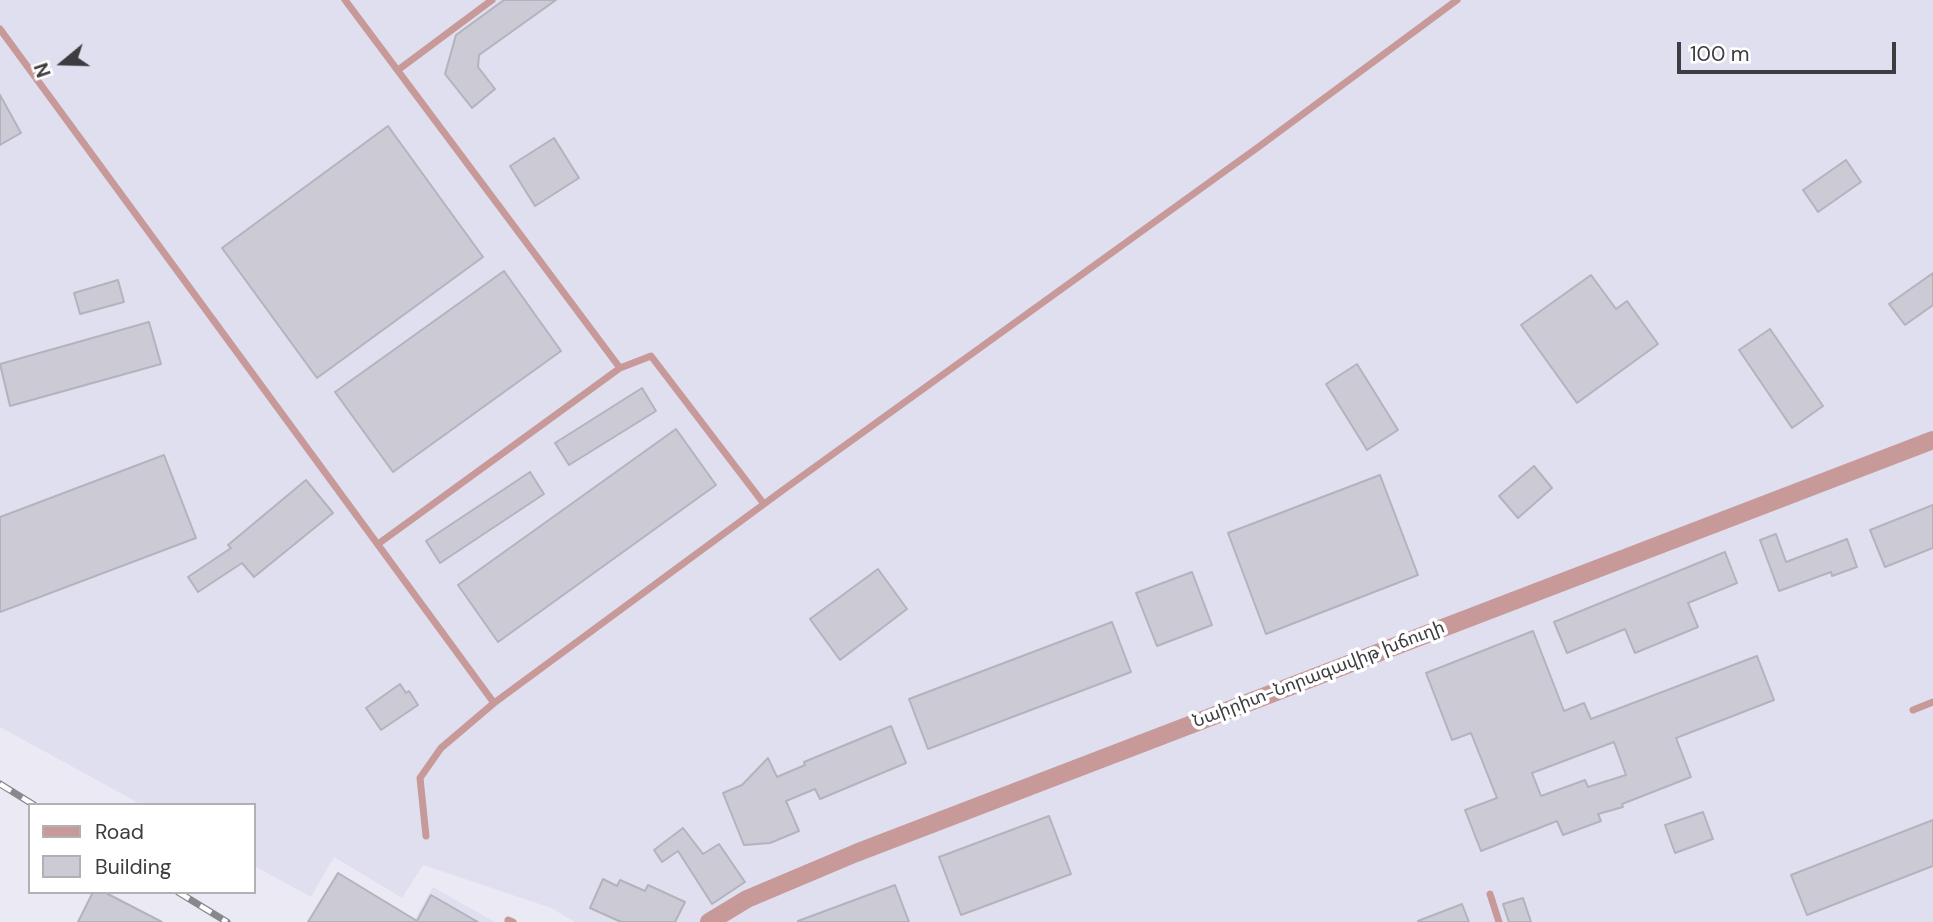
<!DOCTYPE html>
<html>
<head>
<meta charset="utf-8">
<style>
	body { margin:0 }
	#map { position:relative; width:1933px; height:922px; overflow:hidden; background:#ebeaf4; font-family:"DM Sans",sans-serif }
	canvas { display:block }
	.legend { position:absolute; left:28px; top:803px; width:228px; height:91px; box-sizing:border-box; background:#fff; border:2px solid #b1b1b3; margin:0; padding:9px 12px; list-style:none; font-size:21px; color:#3d3c40 }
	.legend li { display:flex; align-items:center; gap:14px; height:35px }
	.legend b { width:35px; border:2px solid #b1b1b3 }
	.north { position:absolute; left:28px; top:28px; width:70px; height:70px; -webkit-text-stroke:5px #fff; paint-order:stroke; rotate:251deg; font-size:19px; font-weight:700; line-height:28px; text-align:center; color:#3d3c40 }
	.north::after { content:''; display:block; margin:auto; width:24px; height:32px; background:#3d3c40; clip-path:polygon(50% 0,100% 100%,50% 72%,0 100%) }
	.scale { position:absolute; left:1677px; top:42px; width:219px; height:32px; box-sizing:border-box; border:4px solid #3d3c40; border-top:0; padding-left:9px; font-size:21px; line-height:24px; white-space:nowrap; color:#3d3c40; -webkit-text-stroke:5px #fff; paint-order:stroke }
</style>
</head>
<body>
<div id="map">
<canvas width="1933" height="922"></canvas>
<ul class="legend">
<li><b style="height:9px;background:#c79999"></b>Road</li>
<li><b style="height:19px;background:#cccbd5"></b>Building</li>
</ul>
<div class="north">N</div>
<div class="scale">100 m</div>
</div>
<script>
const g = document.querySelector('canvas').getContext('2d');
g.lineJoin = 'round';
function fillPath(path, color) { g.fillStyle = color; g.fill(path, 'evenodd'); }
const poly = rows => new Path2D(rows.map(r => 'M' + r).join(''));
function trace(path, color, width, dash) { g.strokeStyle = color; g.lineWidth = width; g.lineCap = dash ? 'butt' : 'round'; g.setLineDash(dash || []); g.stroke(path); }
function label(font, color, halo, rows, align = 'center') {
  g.font = font + ' "DM Sans","Noto Sans Armenian",sans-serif'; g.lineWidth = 7; g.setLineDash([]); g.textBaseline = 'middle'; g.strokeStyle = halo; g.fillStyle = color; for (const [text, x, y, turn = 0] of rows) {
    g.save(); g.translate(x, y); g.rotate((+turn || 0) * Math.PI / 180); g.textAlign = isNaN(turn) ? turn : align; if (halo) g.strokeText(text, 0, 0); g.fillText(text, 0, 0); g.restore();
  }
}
fillPath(poly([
	[0,0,1933,0,1933,922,575,922,551,908,423,865,402,898,334,857,311,897,254,866,254,805,142,805,0,727],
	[433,887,495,922,413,922]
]), '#e0dff0');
const building = poly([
	[504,0,556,0,479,55,478,67,495,89,472,108,445,74,456,35,504,0],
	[0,95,21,133,0,145,0,95],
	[388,126,483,257,317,378,222,248,388,126],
	[554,138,579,178,535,206,510,166,554,138],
	[1846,160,1861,182,1818,212,1803,190,1846,160],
	[504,271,561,351,393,472,335,392,504,271],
	[1933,273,1933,305,1905,325,1889,304,1933,273],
	[1591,275,1616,309,1627,301,1658,344,1577,403,1521,325,1591,275],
	[118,280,124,302,80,314,74,293,118,280],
	[149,322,161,364,10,406,0,364,149,322],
	[1770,329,1823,406,1792,428,1739,350,1770,329],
	[1357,364,1398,430,1367,450,1326,384,1357,364],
	[642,388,656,411,569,465,555,443,642,388],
	[676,429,716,485,498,642,458,585,676,429],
	[164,455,196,538,0,612,0,517,164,455],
	[1534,466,1552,488,1518,518,1499,496,1534,466],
	[530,472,544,494,440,563,426,541,530,472],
	[1380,475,1418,575,1266,634,1228,533,1380,475],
	[306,480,333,513,254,577,242,563,198,592,188,577,231,548,228,545,306,480],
	[1933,505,1933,548,1885,567,1870,530,1933,505],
	[1776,534,1786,562,1847,539,1857,567,1832,576,1831,572,1779,591,1760,540,1776,534],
	[1725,552,1737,583,1688,603,1698,627,1635,653,1625,629,1567,653,1554,622,1725,552],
	[878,569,907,609,840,660,810,619,878,569],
	[1192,572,1212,625,1157,646,1136,593,1192,572],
	[1112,622,1131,672,928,749,909,699,1112,622],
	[1533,631,1564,711,1584,703,1591,719,1757,656,1774,700,1676,738,1691,777,1622,804,1623,807,1598,814,1601,821,1563,835,1557,821,1481,851,1465,810,1497,798,1471,733,1452,740,1426,673,1533,631],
	[1614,742,1626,775,1588,787,1585,780,1541,796,1532,773,1614,742],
	[400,684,406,693,409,691,418,705,381,730,366,708,400,684],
	[891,726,906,763,820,799,815,789,786,801,799,831,770,843,744,845,723,793,742,785,768,758,777,777,805,765,804,762,891,726],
	[1703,812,1713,839,1675,853,1665,825,1703,812],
	[1049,816,1071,874,961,915,939,857,1049,816],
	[1933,820,1933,866,1807,915,1791,875,1933,820],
	[683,828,703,854,719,844,745,882,712,904,678,851,662,862,654,850,683,828],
	[338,873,417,921,431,895,478,922,308,922,338,873],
	[603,879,617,886,620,880,645,891,648,885,685,902,675,922,621,922,590,908,603,879],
	[895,885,909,922,798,922,798,921,895,885],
	[93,892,104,892,162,922,78,922,93,892],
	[1523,898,1531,922,1509,922,1503,904,1523,898],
	[1462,904,1469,922,1418,922,1418,921,1462,904]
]);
fillPath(building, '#cccbd5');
trace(building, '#b3b3bd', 2);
trace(poly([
	[345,0,620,368],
	[0,29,494,703],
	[398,70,492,0],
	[378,544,620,368,651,356,764,504],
	[1913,710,1933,702],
	[426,836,420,778,441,748,494,703,783,490,1257,148,1457,0],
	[1490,894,1499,922],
	[508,920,513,922]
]), '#c79999', 7);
trace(poly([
	[709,922,747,899,856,853,1933,440]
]), '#c79999', 18);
const rail = poly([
	[0,784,34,805],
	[178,892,227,922]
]);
trace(rail, '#88878e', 7);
trace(rail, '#fff', 4.5, [13]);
label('18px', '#3d3c40', '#fff', [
	["Նաիրիտ-Նորագավիթ խճուղի",1319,675,-21]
]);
</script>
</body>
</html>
